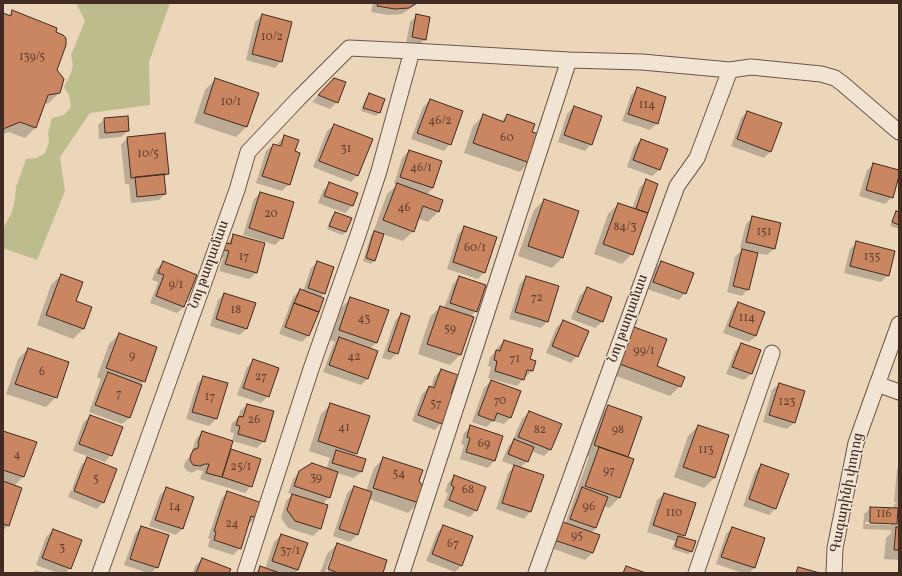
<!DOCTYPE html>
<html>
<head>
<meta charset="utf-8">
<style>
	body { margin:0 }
	#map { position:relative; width:902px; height:576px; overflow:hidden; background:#ebd6ba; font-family:Vollkorn,serif }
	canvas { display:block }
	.frame { position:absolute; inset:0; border:4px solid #412b22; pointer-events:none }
</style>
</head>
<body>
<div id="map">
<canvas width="902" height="576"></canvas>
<div class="frame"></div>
</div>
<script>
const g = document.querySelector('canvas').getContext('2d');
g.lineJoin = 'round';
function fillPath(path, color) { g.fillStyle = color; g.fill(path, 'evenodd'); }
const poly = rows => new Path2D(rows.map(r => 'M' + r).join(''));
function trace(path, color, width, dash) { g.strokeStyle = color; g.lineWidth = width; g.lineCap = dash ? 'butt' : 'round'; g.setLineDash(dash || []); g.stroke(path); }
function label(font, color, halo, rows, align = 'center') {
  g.font = font + ' Vollkorn,"Noto Serif Armenian",serif'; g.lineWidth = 3; g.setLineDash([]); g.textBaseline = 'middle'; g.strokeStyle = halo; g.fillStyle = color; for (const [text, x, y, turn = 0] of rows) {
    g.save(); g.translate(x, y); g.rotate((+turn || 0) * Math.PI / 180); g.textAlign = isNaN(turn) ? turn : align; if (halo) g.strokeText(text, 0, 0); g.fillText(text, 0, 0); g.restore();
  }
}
fillPath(poly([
	[76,3,170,3,149,62,150,105,90,113,60,157,65,191,37,260,3,248,3,227,5,225,12,212,15,199,16,187,26,159,36,158,45,153,49,142,48,133,52,118,64,115,71,107,69,95,64,87,71,73,73,65,71,55,85,21]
]), '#bdbc8c');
fillPath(poly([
	[373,3,418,3,402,14,388,15,371,12],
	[13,11,54,33,56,70,59,93,49,103,44,104,35,128,25,138,9,132,3,134,3,14,8,16],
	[262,15,281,61,275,68,246,60,255,22],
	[417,16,425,39,418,46,406,44,410,22],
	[215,80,257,94,246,127,236,137,194,123,205,90],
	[327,86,337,102,330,109,312,102],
	[637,89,657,123,650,130,622,121,631,95],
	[369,95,384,100,379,113,376,116,361,111,366,98],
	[430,100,450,144,444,151,411,139,423,107],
	[574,107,591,144,585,151,558,142,567,114],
	[747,112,771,151,764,158,731,146,741,118],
	[507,115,531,132,529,162,520,172,464,153,473,126,483,116,501,122],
	[105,119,128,131,121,137,99,139,98,125],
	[334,125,357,175,351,182,313,167,327,131],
	[285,136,289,184,282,191,256,183,266,151,273,145,277,146,278,143],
	[127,138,168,173,164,178,165,194,159,200,131,203,129,184,125,184,121,145],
	[641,140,667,150,659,170,652,176,627,167,634,147],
	[409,151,433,188,426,195,438,212,428,222,417,218,413,231,403,241,382,234,374,261,371,264,363,261,371,235,375,231,374,230,387,194,397,185,394,184,402,158],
	[874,164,899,171,892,197,885,204,859,196,867,170],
	[646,181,632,254,622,264,594,254,608,214,618,204,632,209,640,187],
	[330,184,356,193,352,206,345,213,318,203,323,190],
	[261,193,282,238,275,245,243,235,254,199],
	[544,200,578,212,562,258,552,268,518,256,534,210],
	[897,212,899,213,899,229,890,226,894,215],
	[335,213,346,232,342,235,327,229,332,216],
	[753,217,774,249,767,255,757,253,748,289,742,296,727,292,735,257,743,249,740,248,746,224],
	[465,227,484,272,478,279,447,269,458,234],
	[234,235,264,244,256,273,249,279,219,271,223,258,218,257,220,251],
	[857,242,888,275,881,282,844,273,850,249],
	[317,262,324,294,320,297,308,336,302,342,279,334,293,297,300,290,303,291,311,268],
	[661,262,685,293,679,300,647,289,654,269],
	[163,263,184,307,177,313,150,303,158,282,152,280,156,269],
	[61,275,75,302,83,329,73,339,37,325,51,285],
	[459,277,476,311,470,317,472,317,460,355,450,365,418,354,430,317,440,307,444,308,453,284],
	[526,277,548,321,541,328,509,319,520,284],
	[587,288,602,322,595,328,571,319,580,295],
	[224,294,246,329,240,335,210,326,218,300],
	[351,298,387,311,376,343,370,349,368,378,361,385,323,372,333,345,335,342,329,340,341,308],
	[738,303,756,336,749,342,723,333,732,310],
	[401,314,397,353,390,360,382,358,395,321],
	[563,321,577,356,571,363,546,353,556,328],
	[635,328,655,367,680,386,670,396,611,374,625,338],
	[119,334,144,381,140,385,129,418,122,424,89,412,101,379,97,377,109,344],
	[504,341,529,360,532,371,525,377,524,377,523,379,517,386,488,378,491,367,488,366,490,357,496,351,497,348],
	[742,344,760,350,751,374,744,380,726,374,735,351],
	[28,349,56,397,46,407,6,394,18,359],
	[254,360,268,396,261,403,237,395,247,367],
	[441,370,441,423,435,430,412,421,422,394,429,387,431,388,434,377],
	[204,377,227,384,216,419,209,426,186,419,197,384],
	[491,381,520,391,510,418,504,424,493,421,486,427,472,422,484,388],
	[779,384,804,392,794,423,787,429,763,422,772,390],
	[331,404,356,453,353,457,365,460,361,472,354,478,337,473,329,497,323,504,327,505,320,529,313,536,288,528,281,518,286,501,293,494,288,493,293,479,300,472,326,469,330,458,309,451,321,414],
	[247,405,264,441,257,448,232,441,229,450,260,460,251,486,245,493,200,479,203,471,197,470,192,473,187,471,184,467,185,462,193,452,192,451,196,439,202,432,232,441,234,433,230,432,232,423,239,417,240,411],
	[608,406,627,458,619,498,609,508,604,506,596,528,591,533,598,535,592,553,585,560,548,547,565,524,589,457,585,455,598,416],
	[529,412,560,425,550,450,544,456,531,451,527,461,520,468,542,476,530,512,524,519,496,509,508,473,515,466,502,461,508,447,512,442,522,419],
	[90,416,111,455,105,462,73,451,83,423],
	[698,426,714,478,704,488,674,477,688,436],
	[471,427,502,437,494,461,488,468,460,459,464,445,461,444,464,433],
	[3,432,24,476,14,486,8,525,3,531],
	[384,458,418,481,418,503,408,513,369,499,357,535,350,542,333,536,347,493,354,487,366,491,374,468],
	[88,459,103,502,97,509,68,497,71,490,101,502,101,500,72,489,81,465],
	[761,465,776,508,769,515,743,506,755,472],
	[899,467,899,560,884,559,886,538,891,533,891,530,863,529,864,514,871,508,893,508,894,505,897,502,894,502,897,469],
	[865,522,891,523,891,525,865,524],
	[455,476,476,510,470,517,443,507,448,493,445,492,448,483],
	[166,489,182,529,176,535,149,526,160,495],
	[227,493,256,518,249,524,248,524,240,548,233,555,208,547,210,539,208,538,221,499],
	[664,494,684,535,681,538,692,551,688,554,672,549,675,541,647,532,657,500],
	[443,526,462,565,455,572,426,561,437,533],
	[141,527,157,567,151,573,148,573,124,565,135,534],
	[732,528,764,539,754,568,749,573,743,573,716,564,726,534],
	[53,530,70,568,65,573,58,573,36,565,46,537],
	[281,535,298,570,294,573,255,573,261,567,265,569,274,542],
	[337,544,382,573,327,573,334,554,332,554,325,573,320,573,327,554],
	[202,559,228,573,193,573,195,566],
	[36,570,43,573,33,573]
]), '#0003');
const building = poly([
	[378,3,417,3,409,8,395,9,377,6,378,3],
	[12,10,57,28,56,32,63,35,66,38,66,45,57,70,64,79,60,93,48,95,36,128,20,122,3,129,3,13,11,16,12,10],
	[262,14,292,22,282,62,252,54,262,14],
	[416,14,430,17,426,40,412,37,416,14],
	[215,78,259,93,247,127,204,113,215,78],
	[334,78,346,82,338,103,318,95,334,78],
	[637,87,666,97,658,124,628,114,637,87],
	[369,93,385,99,380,113,363,108,369,93],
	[430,99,463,111,451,145,417,133,430,99],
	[574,106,602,116,592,145,564,135,574,106],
	[747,111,782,123,771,152,737,139,747,111],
	[483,114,504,122,507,114,535,124,532,132,540,134,530,163,473,143,483,114],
	[128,116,129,131,105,133,104,118,128,116],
	[334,124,373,139,358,176,319,161,334,124],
	[165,133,169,174,131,178,127,137,165,133],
	[284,135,299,140,295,151,300,153,290,185,262,176,273,144,281,146,284,135],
	[641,139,668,149,660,170,633,160,641,139],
	[409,150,442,161,433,188,400,177,409,150],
	[873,163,899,170,899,176,893,198,866,190,873,163],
	[164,174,166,194,137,197,135,177,164,174],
	[646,179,658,184,648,213,636,209,646,179],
	[329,182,358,193,353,206,324,196,329,182],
	[397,183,443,200,439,212,423,206,414,232,383,220,397,183],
	[260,192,294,202,283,239,249,228,260,192],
	[544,199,579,211,563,258,528,246,544,199],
	[618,203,648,213,633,255,603,244,618,203],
	[896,211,899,212,899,225,892,222,896,211],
	[335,212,352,218,346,232,329,226,335,212],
	[752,216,781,223,775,249,746,242,752,216],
	[464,226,497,237,485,273,453,262,464,226],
	[374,231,384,234,375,261,366,258,374,231],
	[233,234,265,243,257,273,225,264,229,251,224,250,226,243,231,244,233,234],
	[856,241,895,251,889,276,850,266,856,241],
	[742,249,758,253,749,290,733,286,742,249],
	[163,261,197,275,184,307,156,296,164,275,158,273,163,261],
	[317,261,334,267,325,294,308,288,317,261],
	[661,261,694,273,686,294,653,282,661,261],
	[61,274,83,282,76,301,92,307,84,329,46,315,61,274],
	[459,276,486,285,477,312,450,303,459,276],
	[526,276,559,286,548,322,515,312,526,276],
	[587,287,612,297,603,322,577,312,587,287],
	[300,289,324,298,319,312,294,303,300,289],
	[224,293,256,303,247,329,216,319,224,293],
	[350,297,389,310,377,343,339,330,350,297],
	[738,302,765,312,756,336,729,326,738,302],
	[294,303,319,312,309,336,285,327,294,303],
	[440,306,474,317,461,355,427,344,440,306],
	[401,313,410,316,398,354,388,351,401,313],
	[563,320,589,331,578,357,552,346,563,320],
	[634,327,667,339,657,366,685,377,681,387,620,364,634,327],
	[119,333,157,347,145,382,106,368,119,333],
	[339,337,378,351,368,379,329,365,339,337],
	[504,340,533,349,530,359,536,361,533,371,527,370,524,380,495,371,497,361,494,360,496,350,500,351,504,340],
	[741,343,761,350,752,374,732,367,741,343],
	[28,348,69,362,57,398,15,384,28,348],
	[253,359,279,368,269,397,243,388,253,359],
	[441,369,458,375,451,394,453,395,442,424,418,415,429,386,434,388,441,369],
	[108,372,142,385,130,418,95,405,108,372],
	[203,376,228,383,217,419,192,412,203,376],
	[491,380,521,391,511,418,497,413,494,421,478,415,491,380],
	[779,383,805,391,795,423,769,415,779,383],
	[330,403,370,416,357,454,318,441,330,403],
	[247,404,274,411,265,442,238,434,240,426,236,425,239,416,243,417,247,404],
	[608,405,642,417,628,457,594,445,608,405],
	[529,411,562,424,551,450,518,437,529,411],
	[90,415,123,427,112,456,79,444,90,415],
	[470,425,503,436,495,461,466,452,470,438,467,437,470,425],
	[698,425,729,435,715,478,683,467,698,425],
	[3,431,37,442,24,477,3,470,3,431],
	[202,431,233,441,222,477,206,473,209,464,205,464,200,466,193,465,190,460,191,454,194,449,197,449,199,445,198,443,202,431],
	[514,439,534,447,528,462,508,454,514,439],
	[599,447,634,459,620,498,585,486,599,447],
	[231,449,261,459,252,487,222,477,231,449],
	[336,450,366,459,362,472,332,463,336,450],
	[87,457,117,469,104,503,74,491,87,457],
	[383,457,423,470,419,481,424,488,419,503,373,488,383,457],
	[312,463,338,472,330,498,294,486,299,471,312,463],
	[761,464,789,474,776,509,749,499,761,464],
	[514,465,544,475,531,512,502,503,514,465],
	[454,475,486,487,477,511,449,500,454,487,451,485,454,475],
	[3,481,22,488,9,526,3,524,3,481],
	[354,486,372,492,358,535,339,529,354,486],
	[166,487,194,497,183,529,155,520,166,487],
	[582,487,608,497,596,528,570,519,582,487],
	[227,491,262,503,257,518,251,516,241,549,214,540,216,532,214,531,227,491],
	[664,493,696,503,685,536,653,525,664,493],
	[292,494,328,505,321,529,295,521,287,510,292,494],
	[870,507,898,508,897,524,870,523,870,507],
	[560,521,600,535,593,553,554,540,560,521],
	[443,525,473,536,462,566,432,554,443,525],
	[141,526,169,535,158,568,130,559,141,526],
	[732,527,765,538,755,568,721,557,732,527],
	[896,527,899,527,899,550,894,550,896,527],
	[53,529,82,540,71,569,42,558,53,529],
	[281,534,308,543,298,570,272,561,281,534],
	[678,536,696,541,692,552,675,546,678,536],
	[337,543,387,560,383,573,338,573,328,569,337,543],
	[202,558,231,569,229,573,196,573,202,558],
	[260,566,280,573,258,573,260,566],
	[626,566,646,573,623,573,626,566],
	[798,567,820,573,796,573,798,567]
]);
fillPath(building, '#ca8661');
trace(building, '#412b22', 1);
const minor = poly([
	[877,384,899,392],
	[100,573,237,190,248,152,299,98,349,48,412,51,569,60,642,62,730,70,751,67,821,74,835,78,843,84,899,132],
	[245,573,311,369,358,235,379,171,412,51],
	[402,573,569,60],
	[536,573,677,186,697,158,730,70],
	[696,573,772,353],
	[834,573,835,548,856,443,899,324]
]);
trace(minor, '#6c5648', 17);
trace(minor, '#f2e4d2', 15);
label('12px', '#634232', null, [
	["10/2",272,38],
	["139/5",32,58],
	["10/1",231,103],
	["114",647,106],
	["46/2",440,122],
	["60",507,139],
	["31",346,150],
	["10/5",148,155],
	["46/1",421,169],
	["46",404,209],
	["20",271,215],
	["84/3",625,228],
	["151",764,233],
	["60/1",475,249],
	["17",244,258],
	["135",872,258],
	["9/1",176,286],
	["72",537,299],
	["18",236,311],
	["114",747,319],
	["43",364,320],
	["59",450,330],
	["99/1",644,352],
	["9",132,357],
	["42",354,358],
	["71",515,360],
	["6",42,373],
	["27",261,378],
	["7",119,395],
	["17",210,398],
	["70",500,402],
	["123",787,403],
	["57",436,405],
	["26",254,421],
	["41",344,429],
	["82",540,431],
	["98",618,431],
	["69",484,445],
	["113",706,451],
	["4",17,456],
	["25/1",241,468],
	["97",609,472],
	["54",399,475],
	["39",316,479],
	["5",96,480],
	["68",468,491],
	["14",175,508],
	["96",589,508],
	["110",674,514],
	["116",884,515],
	["24",232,525],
	["95",577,537],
	["67",453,545],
	["3",62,549],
	["37/1",290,552]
]);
label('14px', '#412b22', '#f2e4d2', [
	["Նոյ թաղամաս",210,265,-70],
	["Նոյ թաղամաս",629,319,-70],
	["Գագարինի փողոց",848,493,-79]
]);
</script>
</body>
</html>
